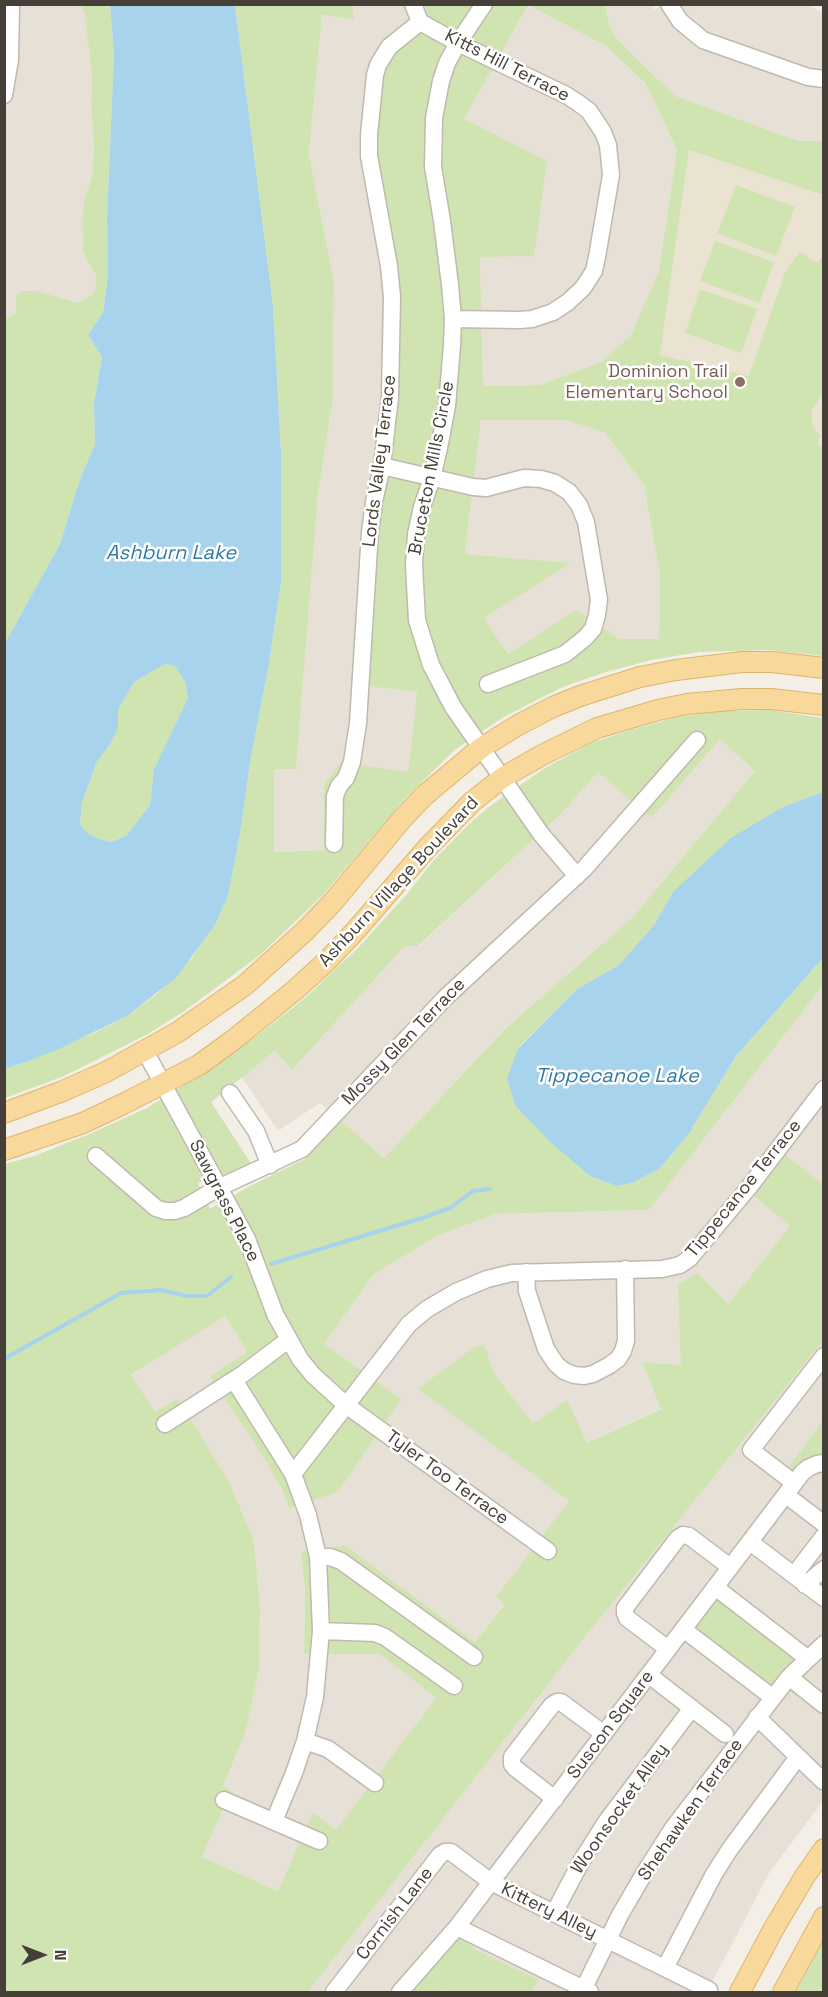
<!DOCTYPE html>
<html>
<head>
<meta charset="utf-8">
<style>
	body { margin:0 }
	#map { position:relative; width:828px; height:1997px; overflow:hidden; background:#f3efe7; font-family:"Space Grotesk",sans-serif }
	canvas { display:block }
	.frame { position:absolute; inset:0; border:6px solid #453f37; pointer-events:none }
	.north { position:absolute; left:12px; top:1925px; width:60px; height:60px; -webkit-text-stroke:4px #fff; paint-order:stroke; rotate:90deg; font-size:16px; font-weight:700; line-height:24px; text-align:center; color:#453f37 }
	.north::after { content:''; display:block; margin:auto; width:21px; height:27px; background:#453f37; clip-path:polygon(50% 0,100% 100%,50% 72%,0 100%) }
</style>
</head>
<body>
<div id="map">
<canvas width="828" height="1997"></canvas>
<div class="frame"></div>
<div class="north">N</div>
</div>
<script>
const g = document.querySelector('canvas').getContext('2d');
g.lineJoin = 'round';
function fillPath(path, color) { g.fillStyle = color; g.fill(path, 'evenodd'); }
const poly = rows => new Path2D(rows.map(r => 'M' + r).join(''));
function trace(path, color, width, dash) { g.strokeStyle = color; g.lineWidth = width; g.lineCap = dash ? 'butt' : 'round'; g.setLineDash(dash || []); g.stroke(path); }
function label(font, color, halo, rows, align = 'center') {
  g.font = font + ' "Space Grotesk",sans-serif'; g.lineWidth = 5; g.setLineDash([]); g.textBaseline = 'middle'; g.strokeStyle = halo; g.fillStyle = color; for (const [text, x, y, turn = 0] of rows) {
    g.save(); g.translate(x, y); g.rotate((+turn || 0) * Math.PI / 180); g.textAlign = isNaN(turn) ? turn : align; if (halo) g.strokeText(text, 0, 0); g.fillText(text, 0, 0); g.restore();
  }
}
fillPath(poly([
	[662,4,803,4,823,12,823,141,798,141,676,96,648,70,617,39,610,27,605,5,653,5,654,10],
	[5,5,81,5,85,17,92,76,91,104,94,148,92,177,84,200,82,223,83,252,96,276,95,292,79,303,37,291,16,296,16,313,5,319],
	[352,5,426,5,426,9,378,46,368,69,382,273,382,399,361,528,351,683,417,692,408,773,324,785,324,850,273,852,274,768,296,768,318,494,333,398,334,282,309,154,322,15,354,20],
	[528,5,606,46,646,84,677,150,659,270,631,335,601,362,540,385,483,386,480,257,464,119],
	[481,420,565,420,603,431,644,485,660,575,659,639,620,639,576,611,508,654,484,618,570,563,465,554],
	[721,739,756,770,632,918,506,1028,384,1158,320,1103,278,1131,241,1076,276,1051,292,1070,405,946,419,946,562,813,598,772],
	[823,985,823,1184,783,1154,790,1226,728,1304,698,1273,681,1365,642,1363,661,1408,587,1443,533,1425,494,1373,419,1389,570,1501,496,1597,504,1604,475,1642,345,1545,301,1552,305,1592,304,1654,380,1654,436,1698,336,1831,313,1814,278,1891,202,1857,231,1791,223,1788,246,1731,259,1668,260,1608,254,1541,177,1398,155,1412,131,1376,224,1315,247,1352,210,1376,266,1461,282,1490,288,1507,338,1492,324,1344,373,1275,435,1237,495,1214,649,1210],
	[823,1341,823,1801,769,1873,707,1992,308,1992,581,1642]
]), '#e6e0d6');
fillPath(poly([
	[693,120,823,163,823,641,652,409]
]), '#ebe3d2');
fillPath(poly([
	[81,5,110,5,114,55,107,218,108,276,103,312,88,335,102,357,94,403,95,444,80,479,60,544,5,643,5,319,16,313,16,296,23,291,37,291,79,303,95,292,96,276,83,252,82,223,84,200,92,177,94,148,91,104,92,76,85,17],
	[235,5,352,5,355,20,322,15,309,154,334,282,333,398,318,494,296,769,274,769,274,852,324,850,324,785,341,762,408,772,417,692,351,684,361,528,382,399,382,273,361,147,368,69,378,46,426,9,426,5,605,5,610,27,617,39,648,70,676,96,798,141,823,141,823,195,689,150,660,355,749,376,786,270,800,252,817,263,823,254,823,392,812,411,812,420,815,430,821,435,817,444,823,449,823,656,768,650,699,652,651,660,606,672,560,688,502,718,456,749,431,773,402,802,324,894,260,955,183,1012,148,1034,64,1076,5,1098,5,1069,26,1062,96,1032,127,1016,157,994,192,958,202,941,216,923,228,896,240,834,250,763,269,663,281,583,281,452,273,306],
	[528,5,606,46,646,84,677,150,659,270,631,335,601,362,540,385,483,386,480,257,534,256,547,161,464,119],
	[481,420,565,420,604,432,644,485,660,575,659,639,620,639,576,610,508,654,484,618,571,563,465,554],
	[736,185,795,207,776,256,717,233],
	[715,241,774,262,759,303,700,281],
	[700,289,757,309,741,353,685,333],
	[165,664,175,666,185,682,188,698,154,769,150,805,127,835,112,842,99,839,86,832,80,824,82,802,90,781,96,763,111,743,118,728,118,710,134,682],
	[769,710,823,718,823,792,783,807,673,892,654,925,619,965,577,989,518,1048,550,1142,590,1176,616,1186,632,1183,659,1169,688,1135,736,1056,823,958,823,985,649,1210,495,1214,435,1237,373,1275,324,1344,401,1399,338,1492,289,1508,282,1490,266,1461,210,1376,247,1352,225,1316,131,1375,155,1412,177,1398,228,1480,254,1541,260,1608,259,1668,246,1731,223,1787,231,1791,202,1857,278,1891,313,1813,336,1830,436,1698,380,1654,304,1654,305,1592,301,1552,345,1545,475,1642,504,1605,496,1597,569,1501,418,1389,474,1347,484,1345,494,1373,533,1424,567,1400,587,1443,661,1409,642,1362,681,1365,678,1284,698,1273,728,1304,790,1226,751,1193,783,1153,823,1184,823,1341,581,1642,308,1992,5,1992,5,1164,34,1156,87,1135,147,1108,208,1070,255,1037,305,998,357,949,407,894,434,860,469,824,490,806,545,768,591,743,630,730,674,718,718,711],
	[720,739,755,771,632,918,506,1028,384,1158,340,1120,303,1160,250,1186,210,1209,198,1183,252,1165,211,1102,275,1051,292,1070,405,946,418,946,562,813,598,772,651,818],
	[823,1421,823,1456,812,1456,801,1463,792,1473,786,1471],
	[715,1597,798,1656,774,1689,694,1632,693,1626],
	[460,1938,470,1941,473,1944,474,1949,539,1980,531,1992,447,1992,443,1990,440,1992,406,1992,454,1941],
	[823,1942,823,1992,796,1992,818,1951]
]), '#d0e4b2');
fillPath(poly([
	[110,5,235,5,273,306,281,452,281,583,269,663,250,763,240,834,228,896,216,923,177,977,127,1016,61,1048,26,1062,5,1069,5,643,60,544,80,479,95,444,94,403,102,357,88,335,103,312,108,276,107,218,114,55],
	[165,664,175,666,185,682,188,698,154,769,150,805,127,835,112,842,99,839,86,832,80,824,82,802,90,781,96,763,111,743,118,728,118,710,134,682],
	[823,792,823,958,736,1056,688,1135,659,1169,632,1183,616,1186,590,1176,550,1142,515,1105,507,1078,518,1049,577,989,619,965,654,925,673,892,731,838,783,807]
]), '#a7d3ec');
trace(poly([
	[271,1264,422,1218,450,1208,473,1191,490,1189],
	[4,1359,121,1293,162,1290,187,1296,207,1296,231,1277]
]), '#a7d3ec', 4);
const minor = poly([
	[413,4,420,22],
	[484,4,458,43,447,63,441,81,434,118,433,167,442,221,450,285,453,319,452,345,447,406,439,448,432,478,422,507,416,534,414,565,417,620,431,665,453,707,541,834,577,876],
	[669,4,680,21,703,40,808,77,824,79],
	[420,22,458,43,566,95,577,102,589,111,603,132,608,145,611,175,597,257,594,271,583,288,568,302,553,312,532,319,520,320,453,319],
	[4,95,10,60,11,4],
	[382,466,473,487,486,488,524,478,541,479,555,483,569,492,579,505,586,522,599,600,597,615,593,629,585,638,565,654,488,684],
	[334,844,335,796,339,786,346,778,352,762,358,723,370,532,374,502,382,466,390,397,392,297,389,266,369,156,369,135,375,75,378,65,389,47,420,22],
	[145,1051,247,1239,275,1314,300,1359,313,1375,346,1405,548,1551],
	[230,1093,256,1131,270,1165],
	[96,1156,156,1208,165,1211,175,1211,184,1208,218,1188,302,1149,446,997,584,869,697,740],
	[526,1272,527,1291,546,1349,556,1364,564,1371,574,1375,584,1376,593,1374,610,1365,618,1359,623,1351,626,1341,625,1269],
	[234,1380,293,1474,308,1515,318,1557,321,1631,315,1697,305,1741,294,1773,274,1821],
	[165,1424,243,1374,288,1340],
	[293,1474,409,1324,427,1309,456,1292,487,1279,512,1273,662,1269,680,1265,690,1258,750,1186,824,1089],
	[794,1483,751,1450,824,1356],
	[786,1495,824,1524],
	[750,1542,824,1598],
	[318,1557,330,1557,341,1561,474,1657],
	[794,1575,824,1536],
	[805,1585,824,1569],
	[715,1587,807,1658],
	[683,1629,772,1697],
	[321,1631,375,1633,385,1637,454,1686],
	[668,1649,627,1618,625,1613,625,1608,678,1538,683,1535,689,1536,730,1567],
	[649,1675,725,1734],
	[789,1677,824,1705],
	[757,1717,823,1781],
	[305,1741,328,1749,375,1783],
	[555,1799,515,1768,512,1764,512,1757,552,1705,557,1702,561,1702,604,1734],
	[224,1800,319,1841],
	[554,1913,582,1860,606,1822,692,1708],
	[457,1927,590,1992],
	[665,1968,714,1874,730,1849,798,1757],
	[334,1992,440,1855,445,1852,451,1852,491,1882,709,1990],
	[400,1992,457,1927,491,1882,802,1473,808,1468,817,1464,824,1463],
	[582,1992,620,1915,645,1872,673,1828,789,1677,824,1644]
]);
const major = poly([
	[4,1113,63,1091,106,1072,178,1032,245,985,305,931,333,902,402,819,425,795,481,748,520,724,553,707,580,696,640,677,676,670,742,662,772,662,824,668],
	[4,1150,83,1123,123,1104,199,1065,232,1041,295,990,327,961,356,930,428,847,472,802,502,778,542,755,597,728,658,710,687,704,742,699,771,699,824,705],
	[740,1992,773,1930,805,1876,824,1849],
	[783,1992,824,1917]
]);
trace(minor, '#c0b9ad', 19);
trace(major, '#dcb56b', 22);
trace(minor, '#fff', 16);
trace(major, '#f8d99b', 20);
for (const [x, y, r, color] of [
	[740,382,6,"#8d6e63"]
]) { const dot = new Path2D(); dot.arc(x, y, r, 0, 2 * Math.PI); g.fillStyle = color; g.fill(dot); trace(dot, '#fff', 2); }
label('18px', '#453f37', '#fff', [
	["Kitts Hill Terrace",507,66,27],
	["Lords Valley Terrace",380,461,-83],
	["Bruceton Mills Circle",432,468,-79],
	["Ashburn Village Boulevard",399,882,-47],
	["Mossy Glen Terrace",404,1042,-46],
	["Tippecanoe Terrace",744,1189,-51],
	["Sawgrass Place",224,1201,63],
	["Tyler Too Terrace",447,1478,36],
	["Suscon Square",611,1725,-53],
	["Woonsocket Alley",620,1809,-55],
	["Shehawken Terrace",691,1810,-55],
	["Kittery Alley",549,1911,26],
	["Cornish Lane",395,1914,-52]
]);
label('18px', '#785e54', '#fff', [
	["Dominion Trail",728,372],
	["Elementary School",728,393]
], 'right');
label('italic 20px', '#347aa3', '#fff', [
	["Ashburn Lake",171,554],
	["Tippecanoe Lake",617,1077]
]);
</script>
</body>
</html>
